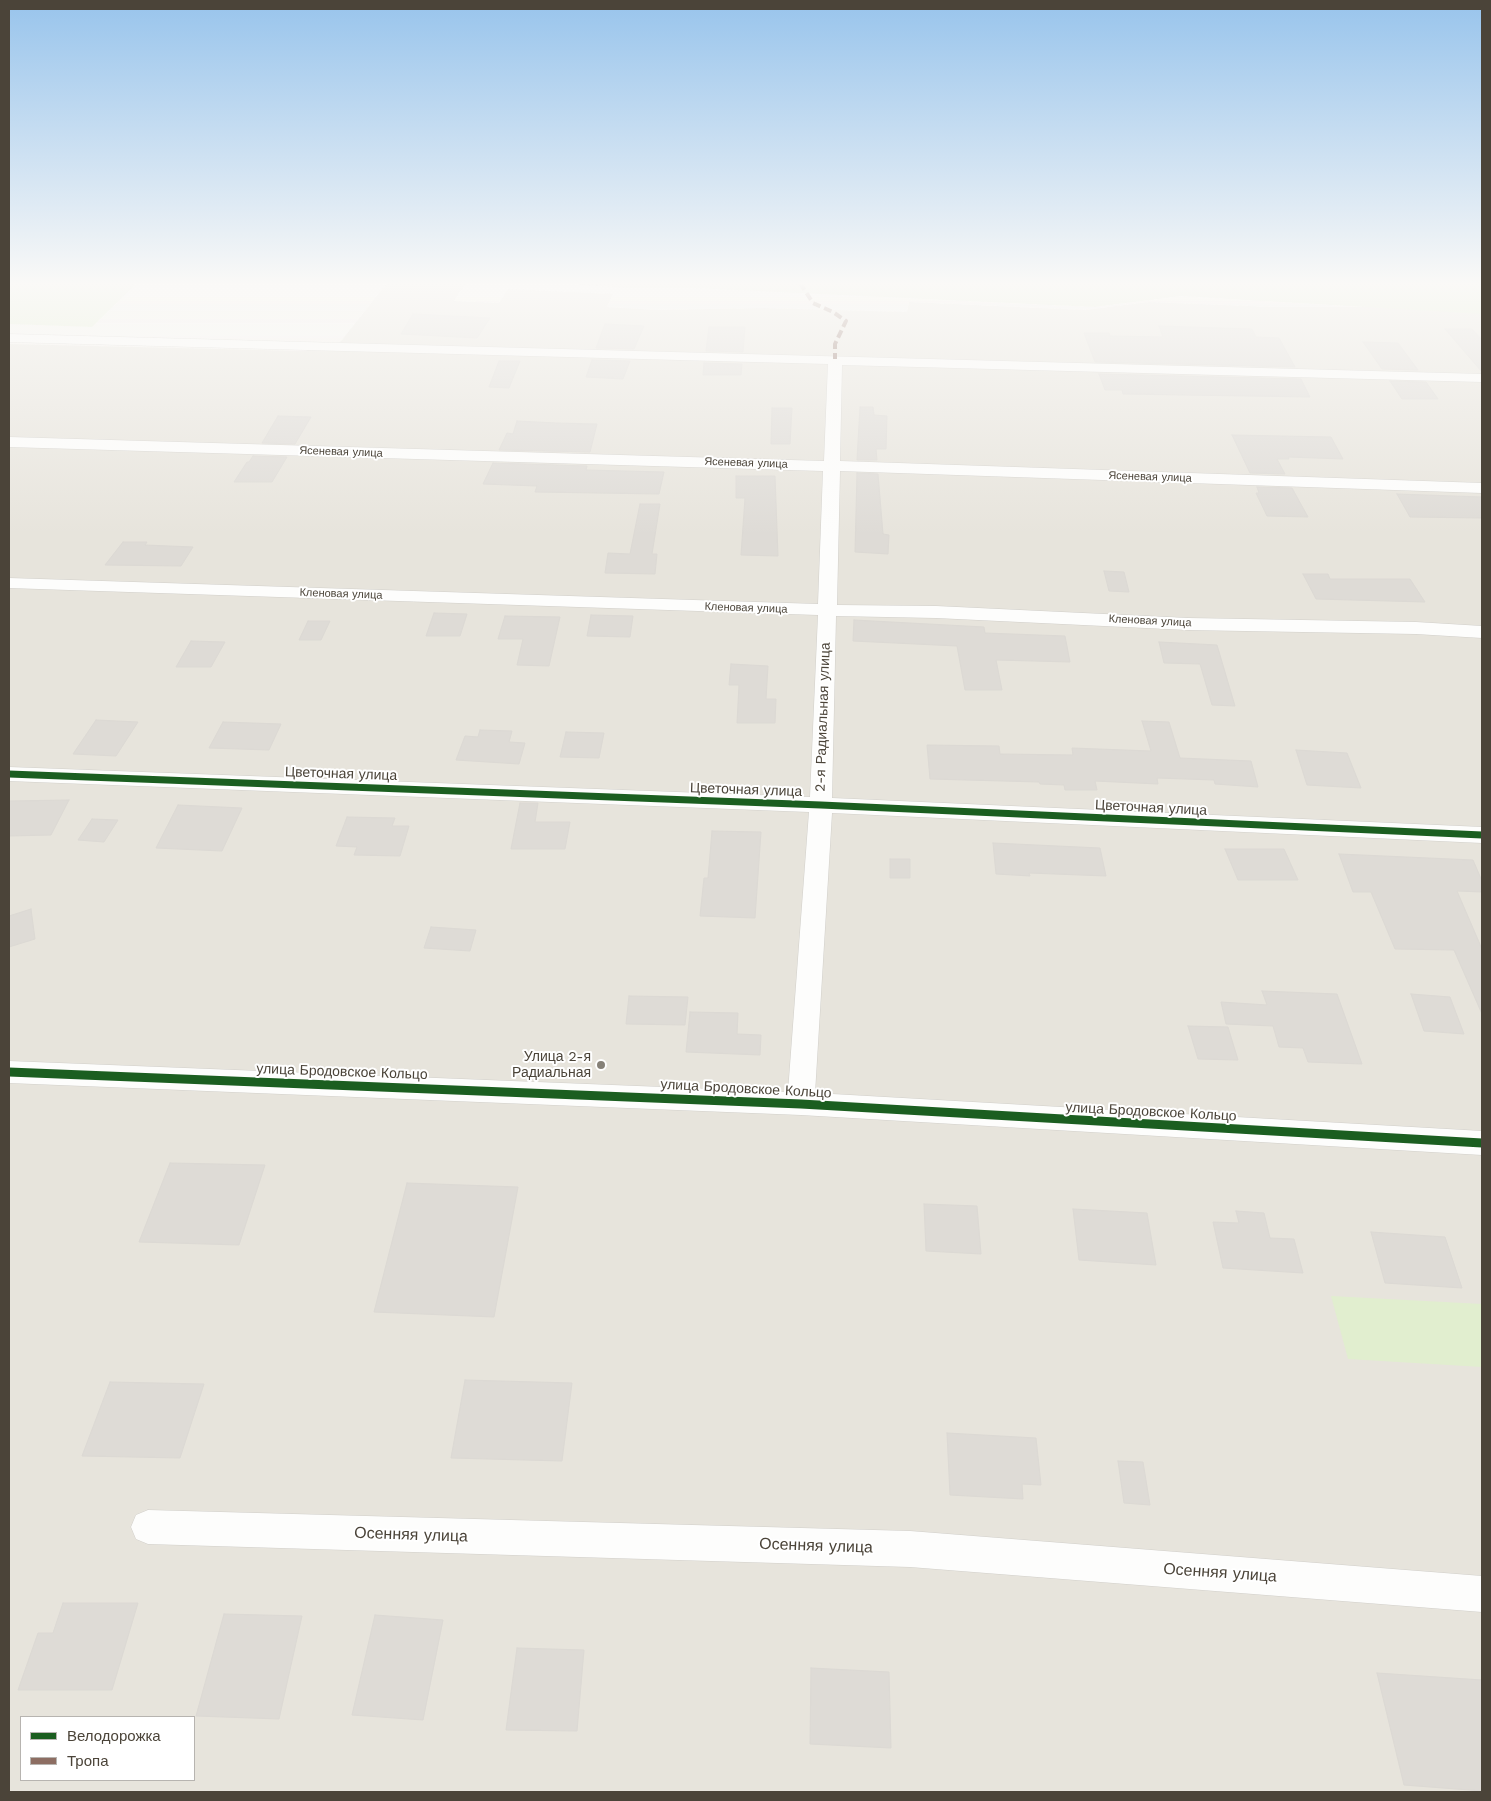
<!DOCTYPE html>
<html>
<head>
<meta charset="utf-8">
<style>
	body { margin:0 }
	#map { position:relative; width:1491px; height:1801px; overflow:hidden; background:#f4f2ee; font-family:"Work Sans",sans-serif }
	canvas { display:block }
	.frame { position:absolute; inset:0; border:10px solid #4b4439; pointer-events:none }
	.legend { position:absolute; left:20px; top:1716px; width:175px; height:65px; box-sizing:border-box; background:#fff; border:1px solid #b7b4b0; margin:0; padding:6px 9px; list-style:none; font-size:15px; color:#4b4439 }
	.legend li { display:flex; align-items:center; gap:10px; height:25px }
	.legend b { width:25px; border:1px solid #b7b4b0 }
</style>
</head>
<body>
<div id="map">
<canvas width="1491" height="1801"></canvas>
<div class="frame"></div>
<ul class="legend">
<li><b style="height:6px;background:#1b5e20"></b>Велодорожка</li>
<li><b style="height:6px;background:#8d6e63"></b>Тропа</li>
</ul>
</div>
<script>
const g = document.querySelector('canvas').getContext('2d');
g.lineJoin = 'round';
function fillPath(path, color) { g.fillStyle = color; g.fill(path, 'evenodd'); }
const poly = rows => new Path2D(rows.map(r => 'M' + r).join(''));
function trace(path, color, width, dash) { g.strokeStyle = color; g.lineWidth = width; g.lineCap = dash ? 'butt' : 'round'; g.setLineDash(dash || []); g.stroke(path); }
function label(font, color, halo, rows, align = 'center') {
  g.font = font + ' "Work Sans",sans-serif'; g.lineWidth = 4; g.setLineDash([]); g.textBaseline = 'middle'; g.strokeStyle = halo; g.fillStyle = color; for (const [text, x, y, turn = 0] of rows) {
    g.save(); g.translate(x, y); g.rotate((+turn || 0) * Math.PI / 180); g.textAlign = isNaN(turn) ? turn : align; if (halo) g.strokeText(text, 0, 0); g.fillText(text, 0, 0); g.restore();
  }
}
fillPath(poly([
	[387,283,465,284,454,301,499,303,508,289,613,294,607,307,657,310,764,308,907,312,909,302,1085,310,1149,302,1273,307,1423,307,1482,311,1482,1792,9,1792,9,344,306,351,307,349,334,350],
	[21,1717,194,1717,194,1780,21,1780]
]), '#e7e4dc');
fillPath(poly([
	[9,283,137,283,92,327,9,324],
	[558,283,1482,283,1482,314,1181,296,1094,307,694,288,628,288],
	[1331,1296,1482,1304,1482,1367,1348,1359]
]), '#e1eecf');
const building = poly([
	[413,314,490,318,477,338,401,334,413,314],
	[605,324,644,326,634,349,596,348,605,324],
	[1159,326,1252,329,1256,337,1279,338,1295,367,1095,362,1084,333,1109,333,1110,336,1163,337,1159,326],
	[709,327,745,327,743,352,706,351,709,327],
	[1445,329,1472,329,1482,340,1482,372,1445,329],
	[1363,342,1398,343,1418,370,1382,369,1363,342],
	[592,360,630,361,623,379,586,377,592,360],
	[499,361,520,361,509,388,489,387,499,361],
	[704,363,742,364,741,375,703,375,704,363],
	[1099,374,1301,379,1310,397,1123,394,1122,390,1105,390,1099,374],
	[1390,381,1426,382,1438,399,1402,399,1390,381],
	[860,407,873,407,874,415,887,416,886,449,876,449,877,460,857,460,860,407],
	[772,408,792,408,790,444,771,444,772,408],
	[278,416,311,417,295,444,262,443,278,416],
	[517,421,556,423,597,424,590,452,499,450,507,433,513,434,517,421],
	[1232,435,1331,437,1343,459,1288,457,1289,459,1277,459,1285,474,1250,473,1232,435],
	[253,456,287,457,272,482,234,482,247,462,249,462,253,456],
	[493,463,587,466,586,470,664,472,659,494,535,492,537,486,483,484,493,463],
	[857,473,878,474,883,534,889,535,888,554,855,552,857,473],
	[736,476,775,476,778,556,741,555,745,498,736,498,736,476],
	[1257,487,1292,488,1308,517,1267,516,1256,493,1259,493,1257,487],
	[1397,494,1482,497,1482,518,1410,517,1397,494],
	[640,504,660,504,652,554,657,554,655,574,605,573,608,553,630,554,640,504],
	[123,542,147,542,145,545,193,547,181,566,105,565,123,542],
	[1104,571,1124,572,1129,592,1109,591,1104,571],
	[1303,574,1328,574,1330,579,1410,579,1425,602,1316,599,1303,574],
	[434,613,467,614,460,636,426,636,434,613],
	[591,615,633,616,630,637,587,636,591,615],
	[505,616,560,617,549,666,517,665,523,639,498,639,505,616],
	[854,620,984,627,985,633,1065,636,1070,662,996,660,1002,690,965,690,957,646,853,641,854,620],
	[308,621,330,621,321,640,299,640,308,621],
	[191,641,225,642,211,667,176,667,191,641],
	[1159,642,1217,645,1235,706,1212,705,1200,664,1164,663,1159,642],
	[731,664,768,666,766,699,776,699,775,723,737,723,739,685,729,685,731,664],
	[96,720,138,722,116,756,73,754,96,720],
	[1142,721,1169,722,1180,758,1251,761,1258,787,1215,784,1214,780,1157,778,1158,784,1095,781,1097,790,1065,790,1064,785,1040,784,1039,782,930,779,927,745,999,746,1000,754,1073,755,1072,748,1151,751,1142,721],
	[223,722,281,724,269,750,209,748,223,722],
	[480,730,512,731,509,742,525,743,519,764,456,760,465,736,478,737,480,730],
	[566,732,604,733,599,758,560,757,566,732],
	[1296,750,1347,753,1361,788,1307,785,1296,750],
	[69,800,51,835,9,836,9,801,69,800],
	[520,803,538,803,535,822,570,822,565,849,511,849,520,803],
	[178,805,242,808,222,851,156,848,178,805],
	[347,817,395,818,392,826,409,826,400,856,354,855,357,847,336,846,347,817],
	[92,819,118,820,104,842,78,840,92,819],
	[712,831,761,832,755,918,700,916,704,878,708,878,712,831],
	[993,843,1100,848,1106,876,1029,873,1030,876,996,874,993,843],
	[1225,849,1284,849,1298,880,1238,880,1225,849],
	[1339,854,1473,860,1482,881,1482,892,1457,891,1482,949,1482,1014,1454,950,1395,949,1371,892,1353,892,1339,854],
	[890,859,910,859,910,878,890,878,890,859],
	[31,909,35,939,9,947,9,916,31,909],
	[431,927,476,930,470,951,424,948,431,927],
	[1262,991,1337,994,1362,1064,1308,1062,1303,1048,1279,1047,1273,1026,1226,1024,1221,1002,1267,1005,1262,991],
	[1411,994,1450,997,1464,1034,1424,1031,1411,994],
	[629,996,688,997,685,1025,626,1024,629,996],
	[690,1012,738,1013,737,1034,761,1035,760,1055,686,1052,690,1012],
	[1188,1026,1228,1027,1238,1060,1198,1059,1188,1026],
	[170,1163,265,1165,239,1245,139,1242,170,1163],
	[407,1183,518,1187,494,1317,374,1312,407,1183],
	[924,1204,977,1206,981,1254,926,1251,924,1204],
	[1073,1209,1147,1213,1156,1265,1079,1260,1073,1209],
	[1236,1211,1264,1213,1270,1238,1294,1239,1303,1273,1223,1268,1213,1222,1239,1223,1236,1211],
	[1371,1232,1445,1237,1462,1288,1385,1283,1371,1232],
	[465,1380,572,1383,562,1461,451,1458,465,1380],
	[110,1382,204,1384,180,1458,82,1456,110,1382],
	[947,1433,1036,1438,1041,1485,1022,1484,1023,1499,950,1495,947,1433],
	[1118,1461,1143,1462,1150,1505,1124,1503,1118,1461],
	[63,1603,138,1603,112,1690,18,1690,38,1633,53,1633,63,1603],
	[224,1614,302,1616,279,1719,196,1716,224,1614],
	[375,1615,443,1620,423,1720,352,1715,375,1615],
	[517,1648,584,1650,577,1731,506,1730,517,1648],
	[811,1668,889,1672,891,1748,810,1744,811,1668],
	[1377,1673,1482,1680,1482,1791,1404,1785,1377,1673]
]);
fillPath(building, '#dedbd6');
trace(building, '#dcd9d4', 1);
const street = poly([
	[9,334,1482,374,1482,382,842,365,840,461,1482,483,1482,493,840,471,837,605,936,606,1188,618,1416,622,1482,626,1482,638,1416,634,1188,630,936,618,836,616,832,798,1482,827,1482,843,832,813,815,1093,1482,1131,1482,1155,801,1115,9,1083,9,1061,788,1092,809,812,9,781,9,767,810,797,818,615,9,588,9,578,818,604,823,471,9,447,9,437,824,461,828,364,9,342,9,334],
	[148,1510,910,1531,1482,1576,1482,1612,910,1567,148,1544,136,1539,131,1527,136,1515,148,1510]
]);
trace(street, '#d2d0cb', 1);
fillPath(street, '#fdfdfc');
trace(poly([
	[800,283,813,303,833,312,846,321,835,344,835,359]
]), '#8d6e63', 4, [8, 4]);
trace(poly([
	[9,774,821,805,1482,835]
]), '#1b5e20', 7);
trace(poly([
	[9,1072,801,1104,1482,1143]
]), '#1b5e20', 9);
const sky = g.createLinearGradient(0, 0, 0, 535);
sky.addColorStop(0, '#98c4ec');
sky.addColorStop(0.53, '#faf9f7');
sky.addColorStop(1, '#faf9f700');
g.fillStyle = sky;
g.fillRect(0, 0, 1491, 535);
for (const [x, y, r, color] of [
	[601,1065,5,"#868178"]
]) { const dot = new Path2D(); dot.arc(x, y, r, 0, 2 * Math.PI); g.fillStyle = color; g.fill(dot); trace(dot, '#fff', 2); }
label('11px', '#4b4439', '#fff', [
	["Ясеневая улица",341,452,2],
	["Ясеневая улица",746,463,2],
	["Ясеневая улица",1150,477,2],
	["Кленовая улица",341,594,2],
	["Кленовая улица",746,608,2],
	["Кленовая улица",1150,621,3]
]);
label('14px', '#4b4439', '#fff', [
	["2-я Радиальная улица",823,717,-88],
	["Цветочная улица",341,774,2],
	["Цветочная улица",746,790,2],
	["Цветочная улица",1151,808,3],
	["улица Бродовское Кольцо",342,1072,2],
	["улица Бродовское Кольцо",746,1089,3],
	["улица Бродовское Кольцо",1151,1112,3]
]);
label('14px', '#4b4439', '#fff', [
	["Улица 2-я",591,1057],
	["Радиальная",591,1073]
], 'right');
label('16px', '#4b4439', '#fff', [
	["Осенняя улица",411,1535,2],
	["Осенняя улица",816,1546,2],
	["Осенняя улица",1220,1573,4]
]);
</script>
</body>
</html>
